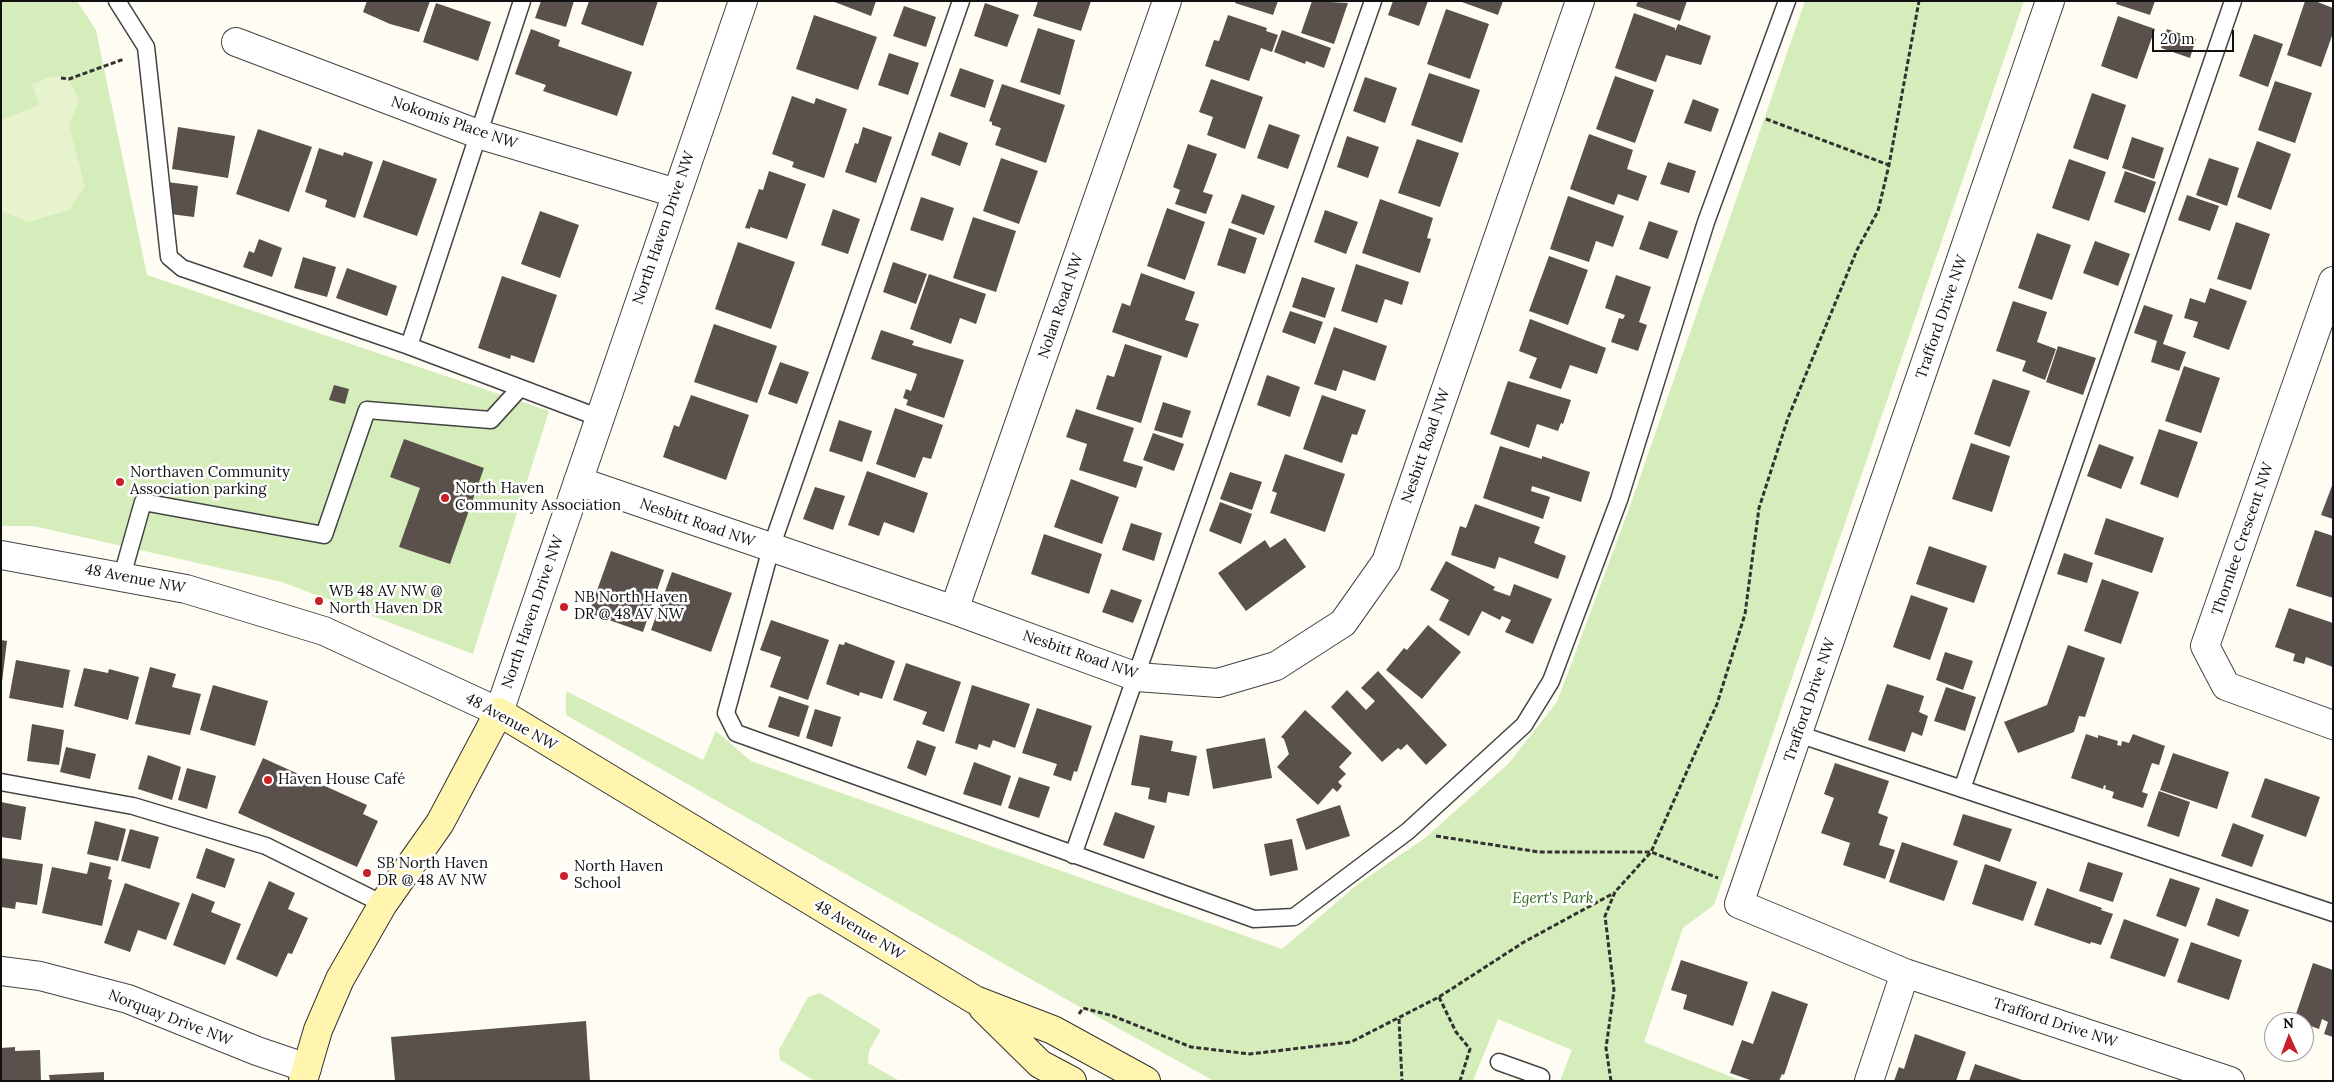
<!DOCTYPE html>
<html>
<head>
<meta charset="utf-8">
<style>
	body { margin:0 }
	#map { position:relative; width:2334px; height:1082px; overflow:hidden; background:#fffdf3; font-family:Lora,serif }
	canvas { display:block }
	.frame { position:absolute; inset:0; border:2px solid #101010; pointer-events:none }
	.north { position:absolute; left:2264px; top:1012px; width:50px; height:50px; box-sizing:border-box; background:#fff; border:1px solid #9f9f9f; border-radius:50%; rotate:358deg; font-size:14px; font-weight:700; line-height:20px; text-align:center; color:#101010 }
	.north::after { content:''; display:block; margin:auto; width:18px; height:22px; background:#c91f29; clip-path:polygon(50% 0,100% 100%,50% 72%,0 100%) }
	.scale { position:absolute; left:2152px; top:30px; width:82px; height:22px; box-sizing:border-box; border:2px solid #101010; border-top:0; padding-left:6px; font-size:15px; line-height:18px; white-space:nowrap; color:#101010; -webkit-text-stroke:4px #fff; paint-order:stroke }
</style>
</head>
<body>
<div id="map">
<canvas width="2334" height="1082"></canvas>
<div class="frame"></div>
<div class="north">N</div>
<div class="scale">20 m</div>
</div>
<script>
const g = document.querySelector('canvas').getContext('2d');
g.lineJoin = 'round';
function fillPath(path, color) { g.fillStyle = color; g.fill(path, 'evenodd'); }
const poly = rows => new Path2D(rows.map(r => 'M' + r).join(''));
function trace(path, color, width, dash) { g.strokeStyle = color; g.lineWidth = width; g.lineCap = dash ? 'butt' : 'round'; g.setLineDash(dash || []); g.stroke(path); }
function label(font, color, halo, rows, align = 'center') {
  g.font = font + ' Lora,serif'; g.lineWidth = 5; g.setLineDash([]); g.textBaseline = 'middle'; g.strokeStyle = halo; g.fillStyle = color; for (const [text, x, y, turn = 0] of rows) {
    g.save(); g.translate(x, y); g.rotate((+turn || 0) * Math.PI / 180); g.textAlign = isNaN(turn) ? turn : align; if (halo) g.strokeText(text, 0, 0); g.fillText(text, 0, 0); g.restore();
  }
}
fillPath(poly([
	[1,1,77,1,96,30,147,275,549,411,473,654,282,582,33,526,1,526],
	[1805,1,2024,1,1714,905,1683,928,1644,1042,1742,1081,1560,1081,1572,1050,1498,1019,1473,1081,1214,1081,1080,1007,566,715,566,691,703,760,716,731,751,761,1282,949,1358,884,1425,838,1508,764,1557,702,1630,506],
	[820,993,881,1030,869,1051,868,1063,900,1081,815,1081,780,1060,779,1050,808,997]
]), '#d5edba');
fillPath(poly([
	[53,76,69,79,79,100,69,125,85,186,69,210,29,222,1,211,1,120,39,105,32,84]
]), '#e6f3cc');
fillPath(poly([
	[367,1,430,1,419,32,390,24,363,12],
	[541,1,574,1,566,27,535,18],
	[589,1,658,1,643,46,581,24],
	[832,1,876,1,871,16],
	[1038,1,1091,1,1081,31,1033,16],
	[1235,1,1278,1,1273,15,1235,3],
	[1312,1,1348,3,1334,44,1301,33],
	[1393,1,1428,1,1419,26,1388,15],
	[1459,1,1503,1,1498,15],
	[1638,1,1687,1,1680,21,1636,6],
	[2117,1,2155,1,2150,15,2116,4],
	[2305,1,2315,1,2333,8,2333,33,2321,67,2287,55],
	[436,3,491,22,478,61,423,42],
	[985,3,1019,15,1007,47,974,36],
	[904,6,936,17,926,47,893,36],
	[1446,9,1489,24,1470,79,1427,64],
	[1634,13,1675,28,1675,31,1678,24,1711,36,1701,65,1666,55,1656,82,1615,68],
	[814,15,877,37,858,90,796,69],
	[1228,15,1267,28,1266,31,1278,35,1272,52,1261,48,1249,81,1205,66,1214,40,1219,41],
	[2118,16,2155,29,2137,79,2101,66],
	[1038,28,1075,40,1060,95,1020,82],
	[531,29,560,40,558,46,632,72,617,116,543,91,546,85,515,74],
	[2167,29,2196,39,2190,58,2161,48],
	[1282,30,1331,48,1324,68,1306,61,1305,64,1274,52],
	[2254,34,2283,44,2268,87,2239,76],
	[889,53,919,63,908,95,878,85],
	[960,68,994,80,985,108,950,96],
	[1429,73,1480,90,1462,143,1411,125],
	[1615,76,1654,90,1635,143,1596,129],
	[1365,77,1397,88,1385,123,1353,111],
	[1211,79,1263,97,1245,149,1207,135,1213,117,1199,112],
	[2275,81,2312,93,2295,143,2258,130],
	[1002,84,1065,105,1046,163,995,145,1001,128,992,125,992,122,989,121],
	[2092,93,2126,105,2108,160,2073,148],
	[792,96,814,104,816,98,847,109,824,178,792,167,794,162,772,154],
	[1693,99,1719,109,1711,132,1684,123],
	[1269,124,1300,135,1288,169,1257,158],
	[178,127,235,136,228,178,172,169],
	[863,127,892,137,876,183,845,172,855,143,858,144],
	[258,129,312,147,289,212,236,194],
	[939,132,968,143,960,166,931,155],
	[1589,134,1633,150,1627,169,1647,176,1638,201,1618,194,1614,205,1570,189],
	[1347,136,1379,147,1368,178,1337,167],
	[2132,137,2164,148,2154,179,2122,168],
	[1417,139,1459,153,1440,207,1398,193],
	[2257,141,2291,154,2271,210,2237,197],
	[1188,144,1217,154,1203,192,1213,195,1206,214,1175,204,1180,190,1173,187],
	[319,148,343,156,344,152,373,162,355,218,325,207,327,200,305,192],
	[1001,158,1038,171,1019,224,983,211],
	[2209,158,2239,168,2227,206,2196,195],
	[2069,159,2106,172,2089,221,2052,208],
	[383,160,437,179,417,236,363,217],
	[1668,162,1696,171,1689,193,1660,184],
	[769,171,806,184,787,239,750,227,750,229,745,228,759,189,763,190],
	[2125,171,2156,182,2145,213,2114,202],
	[167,182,198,186,194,217,170,214],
	[1242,194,1275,206,1264,235,1231,223],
	[2187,195,2219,206,2210,231,2178,220],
	[1568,196,1624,216,1613,247,1596,241,1589,262,1550,249],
	[921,197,954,208,943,241,910,230],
	[1380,199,1433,218,1427,238,1431,239,1420,273,1362,253],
	[1167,208,1205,222,1185,280,1147,266],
	[833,209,860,219,848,254,821,245],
	[1325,210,1358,222,1346,254,1314,242],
	[540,211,579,225,560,278,521,264],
	[973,217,1016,231,996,292,953,278],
	[1649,221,1678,231,1668,259,1639,249],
	[2236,222,2270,234,2251,290,2217,279],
	[1229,228,1257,238,1245,274,1217,265],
	[2037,233,2071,245,2052,300,2018,288],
	[259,239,282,248,272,277,243,267,249,251,254,253],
	[2095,241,2130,254,2118,286,2083,273],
	[738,242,795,262,771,329,715,309],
	[1549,256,1588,270,1568,325,1529,311],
	[303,257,336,267,327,297,294,288],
	[893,262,927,274,916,304,883,292],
	[1356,264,1409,282,1402,305,1385,299,1377,323,1341,311],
	[347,268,397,286,387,316,336,298],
	[1141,273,1195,292,1185,320,1199,324,1187,358,1112,332,1122,303,1130,306],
	[929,274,986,294,976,324,960,318,951,344,910,329],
	[1616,275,1651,287,1639,322,1647,325,1638,351,1611,342,1619,318,1623,319,1625,315,1605,308],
	[502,276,557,295,534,363,511,355,510,359,478,348],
	[1302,277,1335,288,1325,318,1292,307],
	[2210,288,2247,301,2229,350,2193,337,2198,322,2184,318,2190,298,2205,303],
	[2013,301,2047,312,2037,342,2056,349,2045,380,2022,371,2026,361,1996,351],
	[2144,305,2173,315,2163,344,2186,352,2179,371,2151,362,2157,341,2134,333],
	[1290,311,1323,322,1315,344,1282,332],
	[1530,319,1606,348,1597,374,1570,365,1561,389,1529,378,1537,358,1519,351],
	[714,324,777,346,757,403,694,382],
	[1334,327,1387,346,1375,381,1343,370,1336,391,1314,384],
	[881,330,914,341,912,345,964,360,944,418,906,405,908,400,903,398,906,389,911,391,917,374,871,359],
	[1125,344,1162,356,1141,423,1096,409,1107,375,1114,377],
	[2058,346,2096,358,2083,395,2046,382],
	[780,362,809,372,797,404,768,394],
	[2184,366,2220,378,2201,433,2165,421],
	[1267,375,1300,387,1290,417,1257,405],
	[1993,379,2030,391,2010,447,1974,434],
	[1508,381,1571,400,1563,424,1561,423,1558,431,1537,424,1529,448,1490,434],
	[334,385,349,389,345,404,329,400],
	[691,395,749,415,726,480,663,457,674,425,679,427],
	[1322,395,1366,410,1357,435,1352,434,1342,463,1303,449],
	[1163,402,1191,411,1182,438,1154,430],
	[895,408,943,425,931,459,923,457,915,478,876,464],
	[1076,409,1134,428,1123,461,1143,467,1136,488,1079,470,1087,444,1066,437],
	[839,420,872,431,862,462,829,451],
	[2159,429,2198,442,2178,498,2140,484],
	[1153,433,1184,444,1174,471,1143,460],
	[404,439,484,468,450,564,399,547,420,488,390,477],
	[1971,443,2010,456,1992,512,1952,499],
	[2099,444,2134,457,2121,489,2087,476],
	[1500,446,1542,459,1542,456,1590,472,1581,502,1532,486,1531,491,1550,497,1543,519,1483,498],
	[1285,454,1345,474,1325,532,1270,513,1277,493,1272,491],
	[867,471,928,493,914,533,884,522,879,536,848,525],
	[1230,472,1262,482,1252,510,1220,499],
	[1071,479,1119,497,1102,544,1054,527],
	[2333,483,2333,519,2321,515],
	[815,487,845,496,833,530,803,519],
	[1220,502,1252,514,1241,544,1209,531],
	[1475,504,1540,527,1534,543,1566,556,1558,579,1499,557,1495,569,1451,555,1460,526,1466,528],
	[2106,518,2164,538,2152,573,2094,554],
	[1131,523,1162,533,1154,561,1122,550],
	[2315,530,2333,536,2333,598,2296,586],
	[1044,534,1102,554,1089,594,1031,574],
	[1285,538,1306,567,1246,611,1218,573,1265,540,1270,548],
	[1929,546,1987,566,1974,603,1916,584],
	[611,551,664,570,643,632,589,613],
	[2064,553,2093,563,2087,583,2057,574],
	[1446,561,1495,587,1493,590,1510,596,1514,584,1552,599,1533,644,1505,632,1511,620,1502,616,1500,620,1482,611,1469,636,1439,620,1449,600,1430,590],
	[672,572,732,593,711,652,651,630],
	[2102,579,2139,592,2121,644,2084,631],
	[1111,589,1142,600,1133,623,1102,612],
	[1911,595,1948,608,1930,660,1893,647],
	[2289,608,2333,623,2333,667,2306,657,2304,664,2293,661,2295,654,2275,647],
	[771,620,829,640,808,700,770,687,781,657,760,650],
	[1428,625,1461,652,1422,699,1386,670,1404,648,1407,650],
	[1,640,7,641,2,682,1,682],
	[845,642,895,661,882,699,860,692,859,696,826,684,839,644,844,645],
	[2068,645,2105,658,2085,717,2079,716,2074,732,2018,753,2004,722,2047,705],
	[1945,652,1973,661,1963,690,1936,680],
	[16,660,70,670,63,708,9,698],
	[906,663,961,682,944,732,922,724,927,712,893,700],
	[150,667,176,674,172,687,201,694,190,735,135,724],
	[84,668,108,673,109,669,139,677,128,720,74,706],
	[1378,671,1447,745,1426,765,1407,744,1401,750,1398,748,1382,762,1331,707,1347,690,1366,710,1375,701,1361,688],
	[1887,684,1924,696,1919,712,1928,716,1922,736,1912,732,1905,752,1868,740],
	[213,685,268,701,255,746,200,730],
	[972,685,1030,704,1015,748,993,740,990,748,979,744,977,750,955,743],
	[1946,687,1976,697,1965,731,1934,721],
	[779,696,809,706,799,737,768,727],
	[1037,708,1092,726,1077,772,1074,771,1071,781,1053,775,1057,764,1022,753],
	[815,709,841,717,832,747,806,738],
	[1305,710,1352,753,1339,767,1346,774,1338,782,1342,786,1337,792,1333,788,1318,805,1277,767,1289,754,1284,739,1281,737],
	[32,724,64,730,59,765,27,761],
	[2086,734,2098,738,2098,735,2118,741,2117,745,2121,746,2122,741,2129,743,2133,734,2165,746,2159,765,2152,763,2142,792,2148,794,2143,808,2112,798,2114,792,2105,789,2106,786,2104,785,2103,789,2071,778],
	[1140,735,1173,741,1171,751,1197,756,1189,796,1168,792,1166,803,1148,799,1150,788,1131,785],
	[1265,738,1272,778,1213,789,1206,749],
	[917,740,936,747,926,776,907,768],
	[66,747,96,754,90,779,60,772],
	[2173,753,2229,772,2217,809,2160,790],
	[148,755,181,767,172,800,138,789],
	[263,758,367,805,363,814,378,821,357,867,238,813],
	[974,762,1011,776,1001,806,963,794],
	[1835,763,1889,781,1878,813,1888,817,1879,845,1895,850,1885,879,1843,865,1850,843,1821,833,1834,798,1824,794],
	[187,768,216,776,207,809,178,800],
	[1019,777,1050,787,1039,818,1008,808],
	[2265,778,2320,797,2306,837,2251,817],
	[2159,791,2190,802,2179,837,2147,826],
	[1,802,26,807,21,840,1,837],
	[1340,805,1350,836,1306,850,1296,819],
	[1115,812,1155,826,1144,859,1103,845],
	[1963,814,2012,829,2000,862,1953,845],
	[95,821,126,829,118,861,87,854],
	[2233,823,2264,835,2252,867,2221,856],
	[130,829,159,837,150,869,121,861],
	[1292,839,1298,870,1270,876,1264,844],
	[1902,842,1958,861,1944,901,1889,882],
	[206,848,235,859,225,888,196,878],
	[1,858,43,864,37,905,16,902,15,909,1,907],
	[90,862,111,867,108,879,112,880,102,926,42,913,52,867,87,874],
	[2088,862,2123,873,2113,902,2079,891],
	[1985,864,2037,882,2023,921,1972,904],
	[2170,878,2200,888,2186,927,2156,916],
	[269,881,295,893,288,909,308,918,292,954,288,953,277,977,236,959],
	[125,883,180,903,166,940,138,930,130,952,104,943],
	[2047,888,2102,908,2101,910,2113,914,2101,945,2091,942,2090,944,2034,925],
	[192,893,215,902,211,912,241,924,225,965,173,945],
	[2216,898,2249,910,2239,937,2207,925],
	[2124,919,2179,939,2165,977,2110,958],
	[2191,942,2242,960,2229,1000,2177,982],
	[1681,960,1748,982,1733,1026,1683,1009,1687,995,1671,990],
	[2313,963,2333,970,2333,1037,2324,1034,2328,1022,2322,1019,2319,1029,2294,1020],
	[1772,991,1808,1004,1784,1075,1782,1074,1779,1081,1753,1081,1730,1073,1742,1040,1753,1044],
	[586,1021,590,1081,395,1081,391,1037],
	[1915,1034,1966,1052,1956,1081,1894,1081,1899,1067,1904,1069],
	[15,1047,15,1051,40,1050,41,1081,1,1081,1,1048],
	[1975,1064,2022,1080,2022,1081,1969,1081],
	[104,1072,104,1081,50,1081,49,1075]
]), '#5a514c');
const lane = poly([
	[117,1,146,47,169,257,182,268,409,346,600,418],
	[961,1,771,548,726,713,736,733,1254,919,1294,917,1408,831,1524,725,1551,681,1619,500,1706,222,1787,1],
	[409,346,522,1],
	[122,576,143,502,324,535,367,410,491,420,520,388],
	[1798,734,2333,913],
	[1,782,133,806,266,846,383,904],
	[1962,789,2233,1],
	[1073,855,1373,1],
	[1499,1062,1541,1077,1540,1081]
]);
const street = poly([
	[2050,1,1739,904,1905,973,2230,1081],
	[236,42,478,134,676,193],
	[2333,281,2205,646,2226,686,2333,725],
	[578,481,954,610,1137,677,1218,683,1276,666,1343,623,1386,562,1580,1],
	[1,555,186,589,324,631,499,712,743,1],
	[954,610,1167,1],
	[1,971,40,976,128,999,257,1051,307,1068],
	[1869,1081,1905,973]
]);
const secondary = poly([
	[983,1008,1040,1064,1072,1081],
	[303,1081,318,1030,340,979,383,904,440,823,499,712,975,1000,1053,1030,1146,1081]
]);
trace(lane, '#434343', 19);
trace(street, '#434343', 30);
trace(secondary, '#323232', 30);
trace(poly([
	[61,78,69,79,124,59],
	[1766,119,1889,165],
	[1436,836,1539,852,1651,852,1718,878],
	[1439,997,1456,1032,1470,1049,1460,1081],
	[1079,1014,1083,1008,1113,1016,1191,1047,1250,1054,1351,1042,1439,997,1524,942,1614,893],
	[1399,1019,1402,1081],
	[1611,1081,1606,1048,1614,990,1605,916,1615,892,1651,852,1717,704,1745,614,1759,508,1788,418,1857,250,1878,211,1889,165,1919,1]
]), '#323232', 3, [5, 2.5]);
trace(lane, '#fff', 16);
trace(street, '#fff', 28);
trace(secondary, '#fff5ae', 28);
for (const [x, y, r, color] of [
	[120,482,5,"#c91f29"],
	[445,498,5,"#c91f29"],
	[319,601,5,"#c91f29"],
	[564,607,5,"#c91f29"],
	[268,780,5,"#c91f29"],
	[367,873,5,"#c91f29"],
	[564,876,5,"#c91f29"]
]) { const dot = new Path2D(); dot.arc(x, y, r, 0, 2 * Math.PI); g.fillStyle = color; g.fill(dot); trace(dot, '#fff', 2); }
label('15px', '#101010', '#fff', [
	["Nokomis Place NW",454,123,19],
	["North Haven Drive NW",664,228,-71],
	["Nolan Road NW",1061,306,-71],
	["Trafford Drive NW",1942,317,-71],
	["Nesbitt Road NW",1426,446,-71],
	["Nesbitt Road NW",697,523,19],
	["Thornlee Crescent NW",2243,539,-71],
	["48 Avenue NW",135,579,11],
	["North Haven Drive NW",533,612,-71],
	["Nesbitt Road NW",1080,655,19],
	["Trafford Drive NW",1810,700,-71],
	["48 Avenue NW",511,722,29],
	["48 Avenue NW",859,930,31],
	["Norquay Drive NW",170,1018,21],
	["Trafford Drive NW",2055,1023,18]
]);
label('15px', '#101010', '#fff', [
	["Northaven Community",130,473],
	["Association parking",130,490],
	["North Haven",455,489],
	["Community Association",455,506],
	["WB 48 AV NW @",329,592],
	["North Haven DR",329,609],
	["NB North Haven",574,598],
	["DR @ 48 AV NW",574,615],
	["Haven House Café",278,780],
	["SB North Haven",377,864],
	["DR @ 48 AV NW",377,881],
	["North Haven",574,867],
	["School",574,884]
], 'left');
label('italic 15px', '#2d6d1b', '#fff', [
	["Egert's Park",1553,899]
]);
</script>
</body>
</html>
